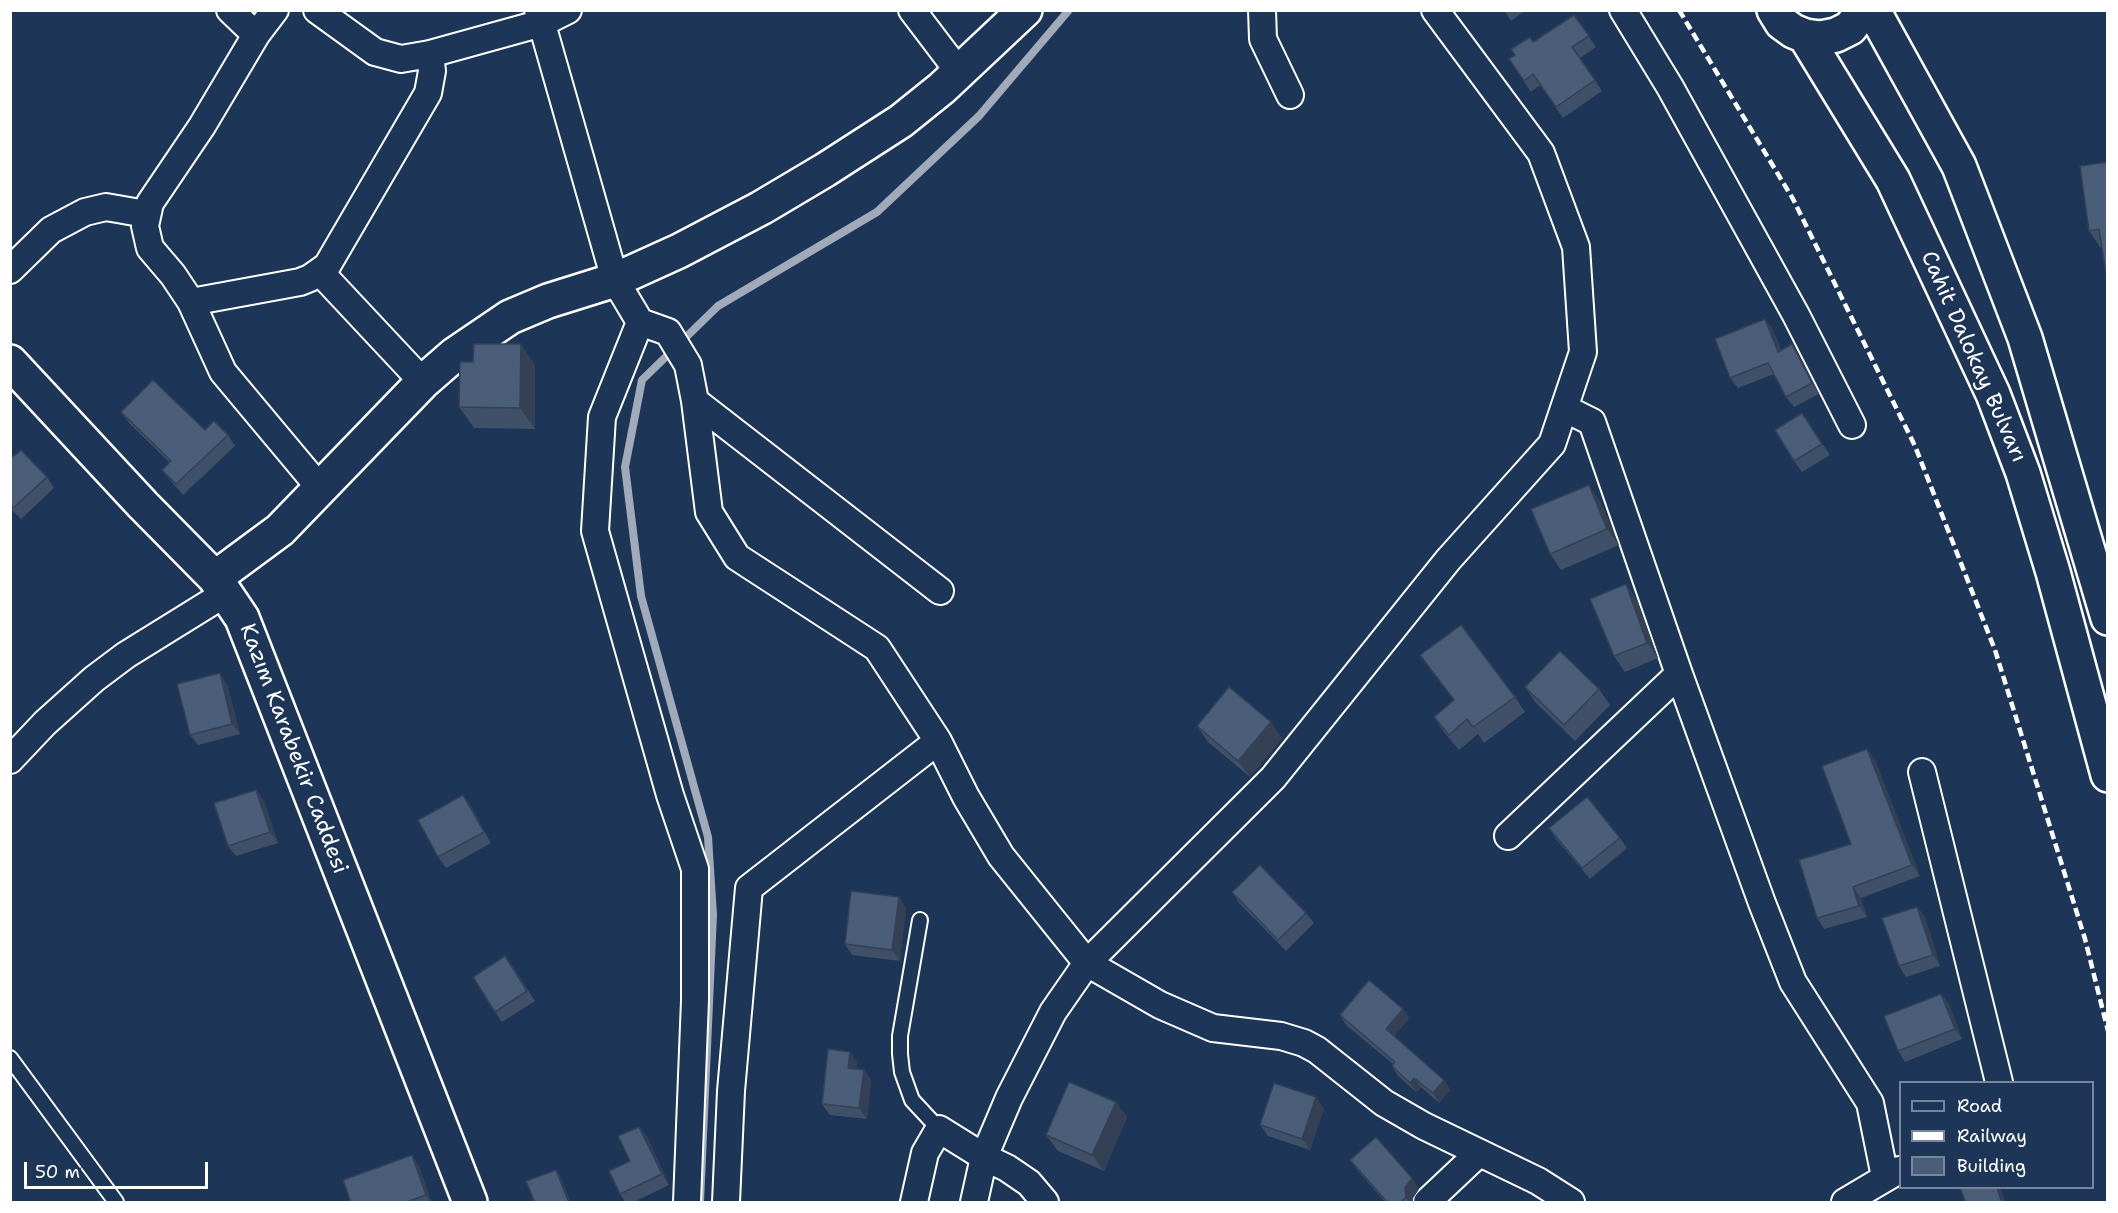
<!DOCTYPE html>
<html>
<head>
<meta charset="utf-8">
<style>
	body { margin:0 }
	#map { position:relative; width:2118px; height:1213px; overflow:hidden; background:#1d3557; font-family:"Shantell Sans",sans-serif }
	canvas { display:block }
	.frame { position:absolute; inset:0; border:12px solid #fff; pointer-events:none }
	.legend { position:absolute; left:1899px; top:1081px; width:195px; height:108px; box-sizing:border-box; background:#1d3557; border:2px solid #77869a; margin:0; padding:8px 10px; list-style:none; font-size:18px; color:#fff }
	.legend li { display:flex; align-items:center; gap:12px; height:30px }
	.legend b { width:30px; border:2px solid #77869a }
	.scale { position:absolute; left:24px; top:1162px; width:184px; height:27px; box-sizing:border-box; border:3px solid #fff; border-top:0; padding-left:8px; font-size:18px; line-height:21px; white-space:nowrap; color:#fff; -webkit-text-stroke:4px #1d3557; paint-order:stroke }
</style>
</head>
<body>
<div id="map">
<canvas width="2118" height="1213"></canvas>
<div class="frame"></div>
<ul class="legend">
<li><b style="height:8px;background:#1d3557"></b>Road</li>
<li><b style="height:8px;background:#fff"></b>Railway</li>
<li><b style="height:16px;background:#4a5d79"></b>Building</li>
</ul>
<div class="scale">50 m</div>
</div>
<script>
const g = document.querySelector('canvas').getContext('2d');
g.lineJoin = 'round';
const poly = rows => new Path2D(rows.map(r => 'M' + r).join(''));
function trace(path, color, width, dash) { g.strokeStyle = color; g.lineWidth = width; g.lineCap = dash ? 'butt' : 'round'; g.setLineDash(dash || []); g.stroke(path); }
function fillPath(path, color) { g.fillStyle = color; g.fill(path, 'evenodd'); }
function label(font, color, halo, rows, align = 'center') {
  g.font = font + ' "Shantell Sans",sans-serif'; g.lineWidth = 4.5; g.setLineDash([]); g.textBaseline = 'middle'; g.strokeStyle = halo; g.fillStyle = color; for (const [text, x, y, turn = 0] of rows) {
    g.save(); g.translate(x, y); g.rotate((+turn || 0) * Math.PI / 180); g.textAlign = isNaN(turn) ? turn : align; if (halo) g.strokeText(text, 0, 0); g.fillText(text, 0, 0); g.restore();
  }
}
trace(poly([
	[700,1202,713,915,708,837,641,596,625,467,642,380,718,306,877,212,979,116,1069,10]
]), '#a0aab8', 8);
const service = poly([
	[920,920,900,1036,900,1054,902,1072,912,1100,939,1129],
	[10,1058,116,1202]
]);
const minor = poly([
	[230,10,256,35],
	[275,10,256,35,202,126,150,203,145,226,150,248,173,275,191,302,223,372,320,488],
	[317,10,375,52,401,59,430,54,542,23,568,10],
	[538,10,615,280,640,322,668,332,688,365,695,401,709,512,737,557,877,648,938,741,966,797,1001,856,1087,963,1160,1005,1213,1028,1281,1036,1304,1043,1317,1050,1384,1103,1424,1126,1538,1181,1571,1202],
	[912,10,959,72],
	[1262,10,1263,39,1290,95],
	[1623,10,1670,87,1796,315,1852,425],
	[10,270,51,230,85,212,106,207,146,214],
	[320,272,423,382],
	[191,302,300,282,310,278,327,266,428,93,432,71,430,54],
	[640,322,602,417,595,531,670,795,695,869,695,1000,687,1202],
	[695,401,940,591],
	[1564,408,1592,422,1679,674,1762,903,1793,982,1870,1103,1885,1177],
	[10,760,45,723,94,679,126,655,226,593],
	[1922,772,1999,1082],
	[1508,836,1679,674],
	[726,1202,731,1091,749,888,938,741],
	[914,1202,925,1153,939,1129,984,1157,1007,1168,1029,1183,1045,1202],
	[974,1202,984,1157,1009,1098,1053,1012,1087,963,1273,778,1448,560,1552,444,1583,352,1576,247,1541,153,1435,10],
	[1427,1202,1479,1153],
	[1845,1202,1899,1170]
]);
const tertiary = poly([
	[10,362,143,505,215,578,242,618,470,1202],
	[215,578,280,530,423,382,454,355,510,317,548,301,615,280,679,251,761,208,825,170,901,121,942,88,1025,10]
]);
const primary = poly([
	[1774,10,1782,23,1793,31,1805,36,1893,180,1993,394,2023,473,2053,572,2108,775],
	[1873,10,1959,166,2025,338,2108,618]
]);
const trunk = poly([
	[1805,36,1821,38,1836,35,1850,28,1864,10]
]);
trace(service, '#fff', 18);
trace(minor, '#fff', 30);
trace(tertiary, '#fff', 38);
trace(primary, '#fff', 38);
trace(trunk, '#fff', 38);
trace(service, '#1d3557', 14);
trace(minor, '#1d3557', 26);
trace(tertiary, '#1d3557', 33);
trace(primary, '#1d3557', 33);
trace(trunk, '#1d3557', 33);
trace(poly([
	[1679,10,1793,199,1915,446,1995,650,2085,939,2108,1031]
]), '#fff', 4.5, [9, 4.5]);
fillPath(poly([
	[1504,10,1526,10,1511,21],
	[1574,15,1596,47,1580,58,1602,91,1563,118,1540,85,1531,92,1509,59],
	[2108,162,2102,247,2100,247,2089,231],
	[1765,319,1773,330,1781,350,1792,344,1799,355,1819,394,1794,407,1786,397,1774,374,1738,388,1730,378],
	[535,365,535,429,474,428,459,407],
	[121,412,228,435,235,446,183,495,170,480,162,470,170,463,129,423],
	[1802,413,1830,455,1802,472,1794,461],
	[10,459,47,477,54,488,21,519,10,508],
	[1600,501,1619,545,1561,570,1550,554],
	[1626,584,1637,600,1658,658,1625,672,1614,656],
	[227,684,240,734,198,745,190,735],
	[1525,687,1599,689,1610,705,1575,741,1536,703],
	[1515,697,1525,712,1484,743,1478,734,1459,750,1444,732,1434,717],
	[1197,726,1282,738,1250,777,1208,742],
	[1875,760,1920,876,1861,898,1867,917,1824,929,1817,918,1851,844],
	[264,801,278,843,236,856,228,846],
	[471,806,491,843,446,868,438,857],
	[1549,828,1620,838,1627,848,1590,879,1556,839],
	[1232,892,1306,913,1314,923,1286,951,1239,903],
	[1917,907,1925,917,1940,966,1906,977,1899,966],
	[906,908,900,961,852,955,845,944],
	[513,967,535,1001,502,1022,495,1012],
	[1941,994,1949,1004,1962,1039,1905,1062,1898,1051],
	[1403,1009,1409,1018,1394,1036,1444,1080,1450,1090,1439,1103,1421,1087,1416,1092,1398,1076,1392,1066,1393,1064,1346,1025,1340,1015],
	[850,1052,857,1062,856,1069,864,1070,871,1080,867,1119,830,1115,822,1104],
	[1116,1102,1127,1117,1104,1171,1058,1151,1046,1135],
	[1324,1108,1310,1150,1268,1136,1260,1125],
	[639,1127,647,1137,669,1185,632,1203,626,1203,620,1194],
	[1350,1160,1419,1189,1413,1198,1413,1203,1386,1203,1358,1171],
	[419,1166,432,1203,351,1203]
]), '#405068');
fillPath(poly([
	[1765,319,1773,330,1785,363,1778,352],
	[521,344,535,365,535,429,520,408],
	[1792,344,1799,355,1819,394,1812,383],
	[1589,485,1600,501,1619,545,1607,529],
	[1626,584,1637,600,1658,658,1647,643],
	[220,673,227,684,240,734,232,724],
	[1271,722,1282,738,1250,777,1238,761],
	[1867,749,1875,760,1920,876,1912,865],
	[256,790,264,801,278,843,270,832],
	[463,795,471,806,491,843,484,832],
	[1853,887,1861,898,1867,917,1859,906],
	[899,897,906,908,900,961,892,950],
	[1917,907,1925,917,1940,966,1933,955],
	[1941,994,1949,1004,1962,1039,1955,1029],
	[1403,1009,1409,1018,1393,1038,1386,1029],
	[850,1052,857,1062,855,1079,848,1068],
	[864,1070,871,1080,867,1119,859,1108],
	[1414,1078,1421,1087,1416,1092,1410,1083],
	[1444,1080,1450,1090,1439,1103,1433,1093],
	[1316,1097,1324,1108,1310,1150,1302,1139],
	[1116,1102,1127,1117,1104,1171,1092,1155],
	[639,1127,647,1137,669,1185,662,1174],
	[412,1155,419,1166,432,1203,431,1203,426,1195],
	[556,1170,560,1175,571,1203,569,1203],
	[1412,1178,1419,1189,1413,1198,1413,1203,1410,1203,1406,1197,1405,1188],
	[1997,1188,2000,1188,2006,1203,2002,1203]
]), '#344155');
const building = poly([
	[1574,15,1589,36,1572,47,1595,80,1556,107,1533,74,1524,81,1509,59,1515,55,1511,49,1530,37,1533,42,1574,15],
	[2108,162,2108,286,2099,229,2089,231,2080,166,2108,162],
	[1765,319,1778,352,1792,344,1812,383,1786,397,1768,363,1730,378,1715,339,1765,319],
	[474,344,521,344,520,408,459,407,460,362,473,362,474,344],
	[153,380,205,430,214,421,228,435,176,484,162,470,171,461,121,412,153,380],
	[1802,413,1822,444,1794,461,1775,430,1802,413],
	[21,450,47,477,13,508,10,505,10,459,21,450],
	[1589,485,1607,529,1550,554,1531,509,1589,485],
	[1626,584,1647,643,1614,656,1590,599,1626,584],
	[1461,625,1515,697,1473,727,1467,719,1449,735,1434,717,1454,700,1420,655,1461,625],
	[1560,651,1599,689,1564,725,1525,687,1560,651],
	[220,673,232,724,190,735,177,684,220,673],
	[1229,687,1271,722,1238,761,1197,726,1229,687],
	[1867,749,1912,865,1853,887,1859,906,1817,918,1799,860,1851,844,1822,766,1867,749],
	[256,790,270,832,228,846,214,803,256,790],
	[463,795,484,832,438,857,418,820,463,795],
	[1587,797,1620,838,1582,868,1549,828,1587,797],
	[1260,865,1306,913,1278,940,1232,892,1260,865],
	[851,891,899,897,892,950,845,944,851,891],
	[1917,907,1933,955,1899,966,1882,918,1917,907],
	[505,956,527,991,495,1012,473,977,505,956],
	[1369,980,1403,1009,1386,1029,1444,1080,1433,1093,1414,1078,1410,1083,1392,1066,1395,1062,1340,1015,1369,980],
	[1941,994,1955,1029,1898,1051,1884,1016,1941,994],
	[828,1049,850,1052,848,1068,864,1070,859,1108,822,1104,828,1049],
	[1069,1082,1116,1102,1092,1155,1046,1135,1069,1082],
	[1274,1083,1316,1097,1302,1139,1260,1125,1274,1083],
	[639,1127,662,1174,620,1194,609,1171,630,1161,618,1136,639,1127],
	[1376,1137,1412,1178,1405,1188,1406,1197,1400,1203,1388,1203,1350,1160,1376,1137],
	[412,1155,426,1195,403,1203,351,1203,343,1180,412,1155],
	[556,1170,569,1203,535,1203,526,1181,556,1170],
	[1960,1188,1997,1188,2002,1203,1966,1203,1960,1188]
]);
fillPath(building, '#4a5d79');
trace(building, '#344155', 1.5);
label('22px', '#fff', '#1d3557', [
	["Cahit Dalokay Bulvarı",1973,357,66],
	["Kazım Karabekir Caddesi",293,749,69]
]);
</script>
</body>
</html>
